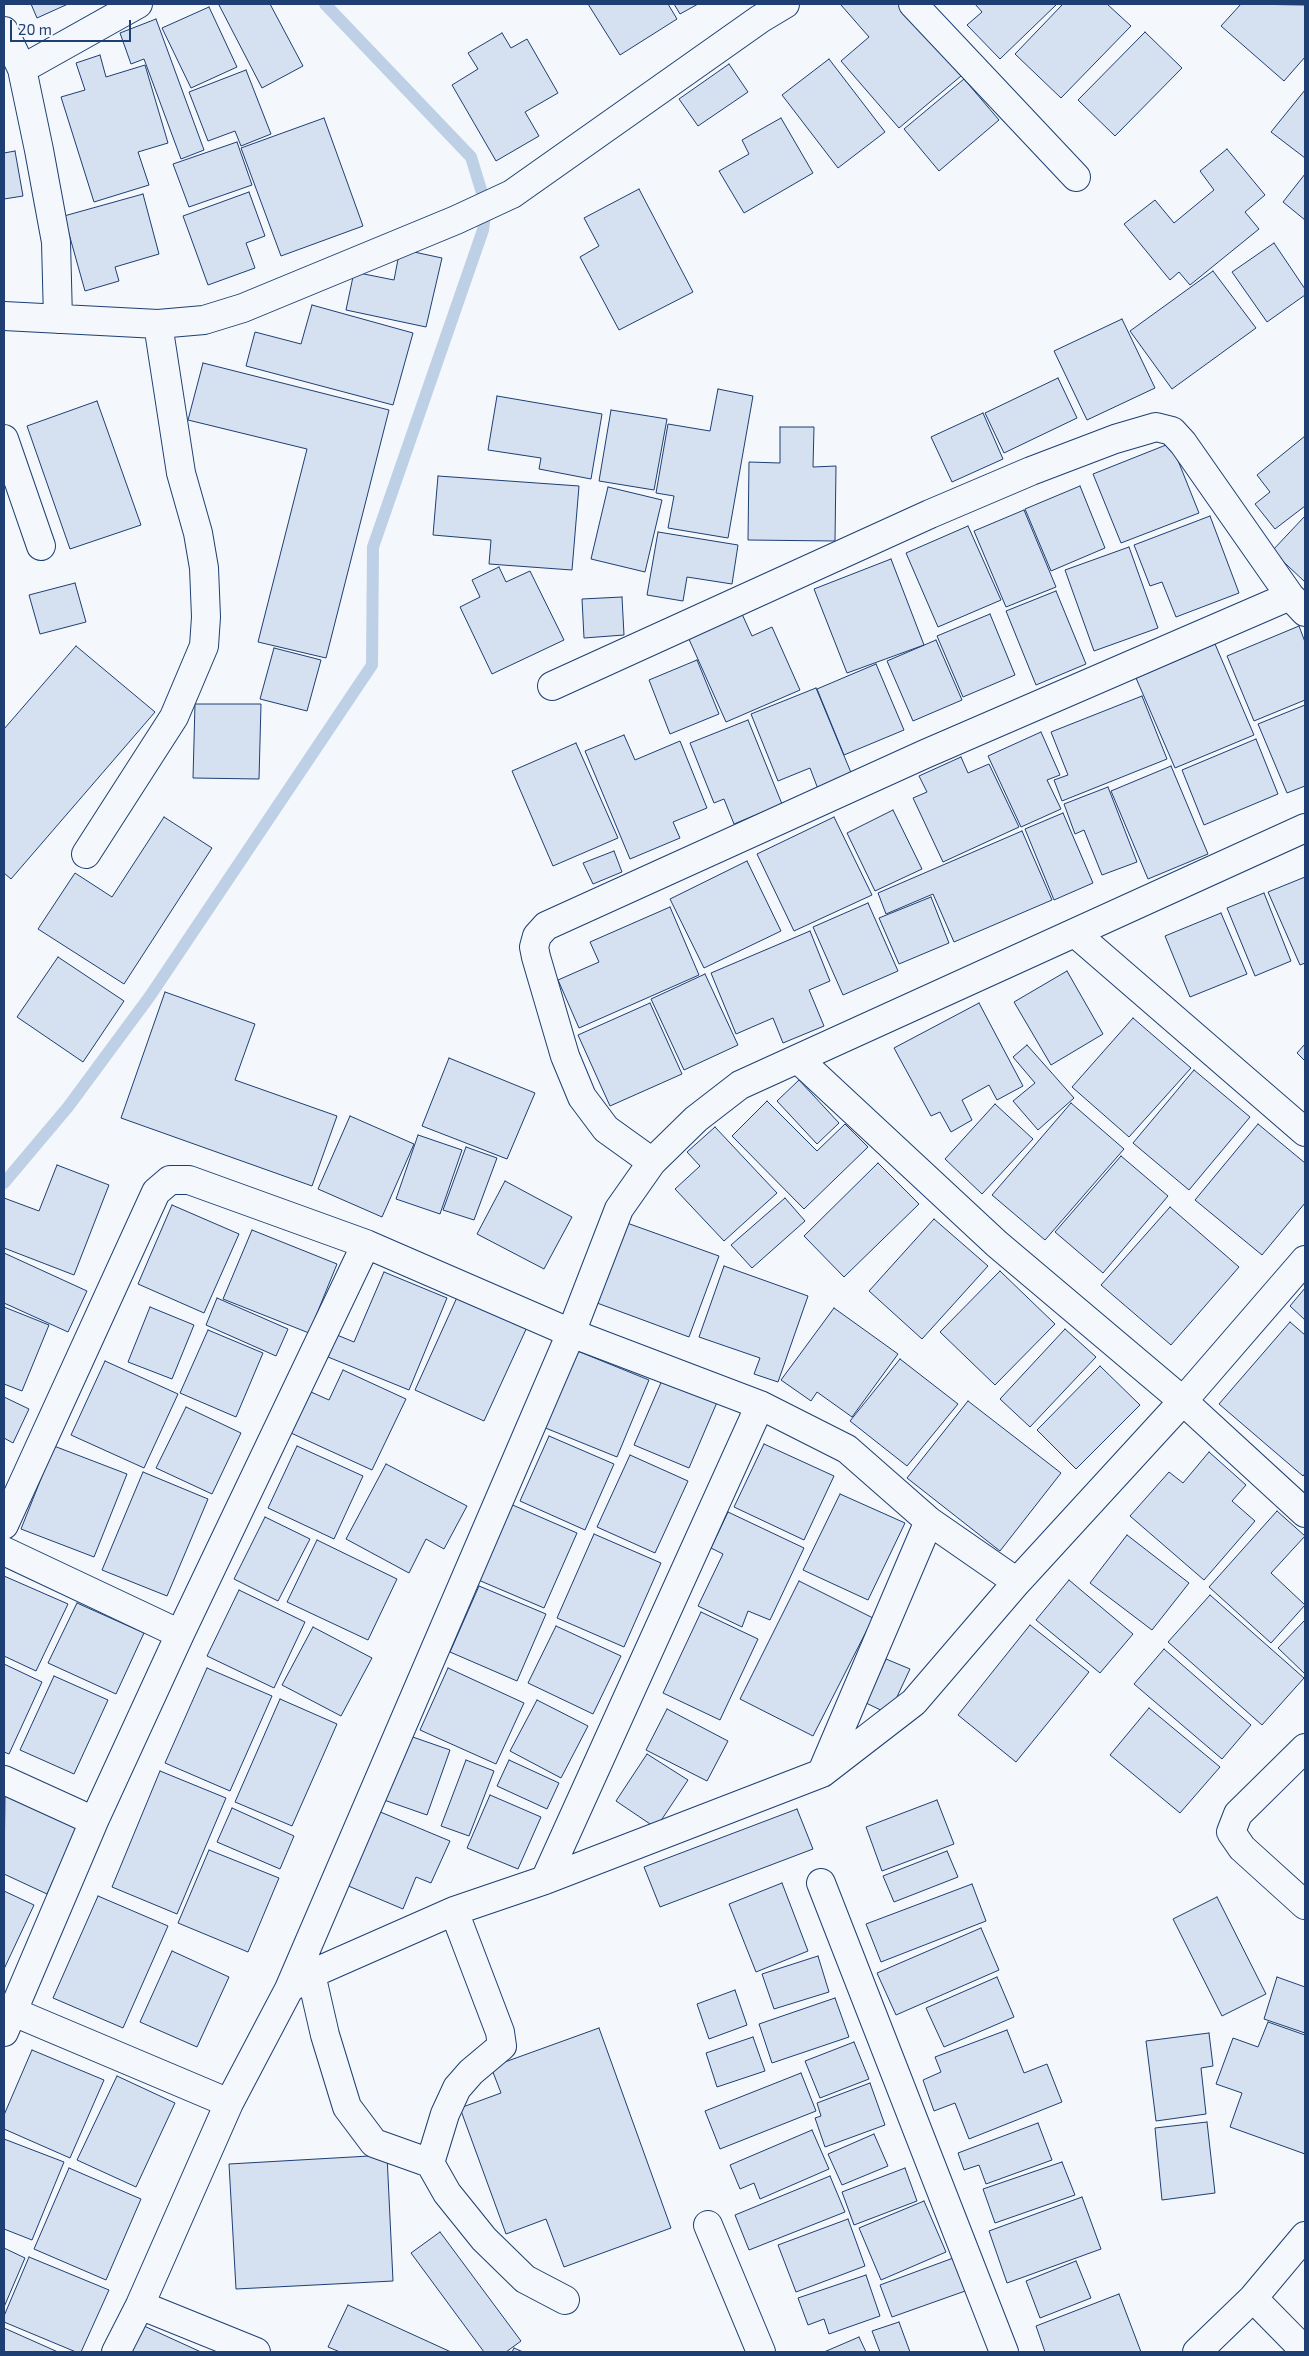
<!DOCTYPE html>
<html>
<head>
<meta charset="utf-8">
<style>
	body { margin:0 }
	#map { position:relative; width:1309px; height:2356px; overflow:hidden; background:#f4f7fb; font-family:"Exo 2",sans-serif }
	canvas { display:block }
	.frame { position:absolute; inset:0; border:5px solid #1d3f73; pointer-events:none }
	.scale { position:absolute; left:10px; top:20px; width:121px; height:22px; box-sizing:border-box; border:2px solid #1d3f73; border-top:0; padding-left:6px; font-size:15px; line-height:18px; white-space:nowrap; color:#1d3f73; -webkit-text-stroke:4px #f4f7fb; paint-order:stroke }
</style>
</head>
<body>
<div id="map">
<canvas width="1309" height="2356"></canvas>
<div class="frame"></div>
<div class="scale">20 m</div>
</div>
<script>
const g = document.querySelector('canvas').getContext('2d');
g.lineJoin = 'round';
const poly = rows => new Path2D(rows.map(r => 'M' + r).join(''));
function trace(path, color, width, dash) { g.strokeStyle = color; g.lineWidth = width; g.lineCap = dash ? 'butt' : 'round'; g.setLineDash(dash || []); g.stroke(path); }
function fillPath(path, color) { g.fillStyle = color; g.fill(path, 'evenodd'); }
trace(poly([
	[4,1183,68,1107,150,996,372,665,373,547,483,230,486,206,471,157,325,4]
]), '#bed0e5', 12);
const building = poly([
	[31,4,68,4,37,18,31,4],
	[221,4,270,4,303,66,262,88,219,5,221,4],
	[588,4,668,4,677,19,620,55,588,4],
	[674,4,698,4,680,14,674,4],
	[842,4,899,4,961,76,899,128,841,61,869,37,841,5,842,4],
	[975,4,1057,4,1000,59,967,25,982,12,975,4],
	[1063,4,1107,4,1131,26,1061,98,1015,54,1063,4],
	[1241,4,1305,5,1305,57,1284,81,1221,26,1241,4],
	[209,7,237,67,191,88,162,28,209,7],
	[156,19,204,150,181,159,144,59,131,64,120,33,156,19],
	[1145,32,1182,68,1115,136,1078,100,1145,32],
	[502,33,511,48,527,39,558,93,525,112,539,136,496,161,452,85,478,69,468,53,502,33],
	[100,55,106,77,145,65,168,143,138,152,149,185,94,202,61,97,85,90,76,63,100,55],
	[829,59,885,132,838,168,782,95,829,59],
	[729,64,748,92,698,126,679,99,729,64],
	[246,70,271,134,241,146,235,131,208,141,189,92,246,70],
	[964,79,999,120,939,171,904,129,964,79],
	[1305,90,1305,158,1271,132,1305,90],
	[324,118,363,226,281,256,241,148,324,118],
	[781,118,813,173,744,213,719,171,749,154,742,140,781,118],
	[237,142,252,185,189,207,173,164,237,142],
	[1227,149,1265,195,1245,212,1259,229,1190,285,1179,272,1170,280,1124,224,1155,200,1174,223,1214,190,1200,171,1227,149],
	[15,151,23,196,4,199,4,153,15,151],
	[1305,174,1305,220,1283,202,1305,174],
	[639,189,693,292,619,330,580,257,599,246,584,218,639,189],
	[249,192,265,236,246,243,255,268,208,285,183,216,249,192],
	[143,194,159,254,115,267,119,281,85,291,64,216,143,194],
	[1274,243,1305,289,1305,295,1267,322,1232,272,1274,243],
	[400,249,442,258,426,327,346,310,354,272,394,280,400,249],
	[1213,271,1256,328,1172,389,1130,331,1213,271],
	[312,305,413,333,393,405,246,366,255,332,301,344,312,305],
	[1122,319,1155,388,1087,420,1054,351,1122,319],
	[203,363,389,410,326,658,258,642,307,449,188,420,203,363],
	[1058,378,1077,418,1004,453,985,413,1058,378],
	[718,389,753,396,728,538,668,528,674,496,656,493,668,424,710,431,718,389],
	[497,396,602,414,591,479,539,469,541,458,488,450,497,396],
	[97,401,141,525,70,549,27,426,97,401],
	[611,410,667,419,654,490,599,481,611,410],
	[983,413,1003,459,952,482,931,437,983,413],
	[780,427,814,427,813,467,836,466,835,541,748,540,749,462,780,463,780,427],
	[1305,436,1305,506,1275,529,1255,504,1270,492,1257,475,1305,436],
	[1171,443,1199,513,1121,543,1093,474,1171,443],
	[438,476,579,486,572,570,489,564,491,540,433,535,438,476],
	[1080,486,1105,548,1051,571,1025,509,1080,486],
	[608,487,662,500,645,572,591,559,608,487],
	[1024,510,1056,587,1006,607,974,531,1024,510],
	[1210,516,1239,593,1176,617,1162,582,1150,586,1134,545,1210,516],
	[1305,516,1305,582,1272,551,1305,516],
	[968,526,1001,600,938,627,906,553,968,526],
	[658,532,738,545,732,584,687,577,683,601,647,595,658,532],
	[1129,547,1158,628,1094,651,1065,570,1129,547],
	[891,559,924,645,847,673,814,589,891,559],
	[499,567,506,582,530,571,564,640,492,674,460,607,480,597,472,580,499,567],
	[75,583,86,622,40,634,29,595,75,583],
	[1056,591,1086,664,1036,685,1006,611,1056,591],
	[622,597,624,635,584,638,582,599,622,597],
	[742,614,752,636,772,627,800,690,726,722,688,637,742,614],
	[990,614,1015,675,963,697,937,636,990,614],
	[1299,626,1305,642,1305,700,1254,721,1227,656,1299,626],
	[936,640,962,700,913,721,887,661,936,640],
	[1215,644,1254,735,1175,768,1136,678,1215,644],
	[76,646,155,712,11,879,4,873,4,729,76,646],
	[274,648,321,660,307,711,260,699,274,648],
	[697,660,719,714,670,734,649,680,697,660],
	[876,664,904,730,844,755,817,689,876,664],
	[816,688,852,775,818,789,810,768,778,781,751,714,816,688],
	[1142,696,1167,759,1062,801,1054,780,1068,775,1051,732,1142,696],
	[195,704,261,704,259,779,193,778,195,704],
	[1305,705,1305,786,1287,793,1258,724,1305,705],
	[748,720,782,804,734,824,724,799,714,803,690,743,748,720],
	[1041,732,1060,775,1047,780,1061,809,1021,827,988,756,1041,732],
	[624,735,635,760,680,741,707,808,673,822,680,838,630,859,585,751,624,735],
	[1256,739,1278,794,1204,825,1182,770,1256,739],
	[576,743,618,838,553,866,512,771,576,743],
	[961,757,968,773,989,764,1019,827,943,862,913,798,927,792,919,776,961,757],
	[1171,766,1208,854,1148,879,1111,791,1171,766],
	[1108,787,1137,862,1102,875,1084,830,1075,834,1064,804,1108,787],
	[893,810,922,869,875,891,847,833,893,810],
	[1063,813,1093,883,1054,900,1025,829,1063,813],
	[164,817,212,848,124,984,38,929,75,873,112,897,164,817],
	[834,817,872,895,794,931,757,854,834,817],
	[1022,831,1052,900,954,942,933,894,886,914,878,893,1022,831],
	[614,851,622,872,593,884,583,863,614,851],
	[747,861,781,931,704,968,670,899,747,861],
	[1305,877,1305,963,1300,965,1268,892,1305,877],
	[1264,893,1291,961,1255,976,1227,908,1264,893],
	[931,897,949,943,899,964,879,918,931,897],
	[868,903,898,971,843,995,813,927,868,903],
	[670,907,699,975,579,1028,558,980,599,962,590,942,670,907],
	[1221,913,1247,974,1190,997,1165,936,1221,913],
	[810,931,830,981,809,990,824,1026,783,1043,773,1018,736,1034,711,973,810,931],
	[58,957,124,1001,83,1062,17,1017,58,957],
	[1067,971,1103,1034,1051,1065,1014,1002,1067,971],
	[705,974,738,1045,684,1070,651,999,705,974],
	[165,992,255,1024,235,1080,337,1116,312,1186,121,1118,165,992],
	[650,1003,682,1074,610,1106,578,1035,650,1003],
	[979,1003,1023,1086,997,1100,989,1085,962,1100,972,1120,951,1132,940,1112,931,1116,894,1048,979,1003],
	[1133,1018,1191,1068,1129,1137,1072,1087,1133,1018],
	[1305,1044,1305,1061,1297,1053,1305,1044],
	[1027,1045,1074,1098,1038,1130,1013,1101,1035,1083,1013,1057,1027,1045],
	[449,1058,535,1093,507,1159,422,1126,449,1058],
	[1194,1070,1250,1117,1189,1190,1133,1143,1194,1070],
	[799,1080,839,1123,817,1144,777,1101,799,1080],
	[767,1101,817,1151,845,1124,868,1147,804,1209,732,1136,767,1101],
	[1071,1103,1124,1149,1045,1240,992,1195,1071,1103],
	[995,1104,1033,1139,982,1194,945,1159,995,1104],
	[350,1116,414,1144,382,1217,318,1189,350,1116],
	[1258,1124,1305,1163,1305,1203,1262,1255,1195,1200,1258,1124],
	[715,1127,777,1193,724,1241,675,1189,700,1166,687,1152,715,1127],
	[418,1135,462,1150,440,1214,396,1199,418,1135],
	[466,1147,497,1158,474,1220,443,1210,466,1147],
	[1121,1156,1168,1196,1103,1273,1055,1232,1121,1156],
	[878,1163,919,1204,844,1277,804,1236,878,1163],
	[57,1165,109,1185,74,1275,4,1248,4,1198,39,1211,57,1165],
	[505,1181,572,1217,544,1269,477,1234,505,1181],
	[785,1198,805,1221,752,1268,731,1245,785,1198],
	[172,1205,239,1234,204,1313,138,1284,172,1205],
	[1170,1207,1239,1267,1171,1345,1101,1285,1170,1207],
	[934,1219,988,1266,922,1339,869,1291,934,1219],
	[627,1223,719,1256,689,1337,597,1303,627,1223],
	[252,1230,337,1264,309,1333,223,1299,252,1230],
	[4,1253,87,1291,68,1332,4,1303,4,1253],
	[724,1266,808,1296,778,1382,754,1374,760,1358,699,1337,724,1266],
	[1000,1271,1055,1324,995,1385,940,1332,1000,1271],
	[384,1272,447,1298,409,1390,328,1357,337,1335,354,1342,384,1272],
	[1305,1288,1305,1320,1290,1306,1305,1288],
	[459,1293,528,1325,484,1421,415,1390,459,1293],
	[217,1298,288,1329,276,1356,206,1325,217,1298],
	[4,1307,49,1325,22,1391,4,1384,4,1307],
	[150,1307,194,1325,172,1379,128,1362,150,1307],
	[834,1308,898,1354,852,1417,817,1392,811,1401,781,1380,834,1308],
	[1290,1322,1305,1335,1305,1473,1303,1476,1219,1404,1290,1322],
	[1065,1329,1096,1357,1030,1427,1000,1399,1065,1329],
	[208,1330,263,1353,236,1417,180,1393,208,1330],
	[575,1350,649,1380,617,1457,543,1427,575,1350],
	[900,1359,958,1404,907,1466,850,1421,900,1359],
	[105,1361,178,1394,144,1468,71,1435,105,1361],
	[1100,1366,1140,1405,1076,1469,1037,1430,1100,1366],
	[343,1370,406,1399,372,1470,291,1433,311,1392,329,1400,343,1370],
	[663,1378,718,1400,689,1468,634,1445,663,1378],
	[4,1397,29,1409,13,1443,4,1438,4,1397],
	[968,1401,1061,1473,1000,1551,907,1478,968,1401],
	[186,1407,241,1433,212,1494,156,1468,186,1407],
	[549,1436,614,1464,585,1530,520,1501,549,1436],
	[764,1444,834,1476,804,1540,734,1507,764,1444],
	[54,1446,127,1474,94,1557,21,1529,54,1446],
	[297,1446,363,1476,334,1539,268,1508,297,1446],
	[1209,1452,1246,1485,1232,1501,1255,1521,1204,1580,1130,1516,1169,1472,1183,1483,1209,1452],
	[630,1455,688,1481,655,1553,597,1527,630,1455],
	[386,1464,467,1506,444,1549,426,1539,409,1573,346,1539,386,1464],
	[143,1472,208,1499,167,1596,102,1570,143,1472],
	[840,1494,905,1523,868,1600,803,1570,840,1494],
	[508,1503,577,1533,544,1608,476,1579,508,1503],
	[1277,1511,1305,1536,1271,1573,1305,1605,1271,1643,1209,1587,1277,1511],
	[728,1512,804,1548,770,1620,748,1611,742,1627,698,1606,723,1554,711,1548,728,1512],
	[265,1517,310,1539,278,1601,234,1579,265,1517],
	[594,1534,661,1563,624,1647,557,1618,594,1534],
	[1127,1535,1189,1583,1152,1630,1090,1583,1127,1535],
	[317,1540,397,1579,368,1640,287,1602,317,1540],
	[4,1576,68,1604,36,1671,4,1656,4,1576],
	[1069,1580,1133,1634,1100,1673,1036,1620,1069,1580],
	[799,1581,873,1618,813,1736,740,1699,799,1581],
	[479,1586,546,1614,517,1681,450,1652,479,1586],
	[239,1590,305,1622,274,1688,207,1656,239,1590],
	[1210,1595,1304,1678,1262,1725,1168,1642,1210,1595],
	[77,1603,144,1633,116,1694,48,1663,77,1603],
	[701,1612,758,1639,720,1720,663,1693,701,1612],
	[1305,1620,1305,1674,1278,1648,1305,1620],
	[1030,1625,1089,1672,1016,1762,958,1715,1030,1625],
	[556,1626,621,1656,593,1714,528,1683,556,1626],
	[313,1627,372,1658,341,1716,282,1685,313,1627],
	[1164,1649,1251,1725,1222,1759,1134,1684,1164,1649],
	[886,1659,910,1669,889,1714,866,1703,886,1659],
	[4,1664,42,1682,9,1754,4,1752,4,1664],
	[207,1668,272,1696,230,1791,165,1763,207,1668],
	[448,1668,524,1703,496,1764,420,1730,448,1668],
	[54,1676,108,1700,74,1774,20,1750,54,1676],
	[280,1699,337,1724,292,1826,235,1802,280,1699],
	[537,1700,588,1726,561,1778,510,1751,537,1700],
	[1149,1708,1220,1767,1180,1813,1110,1755,1149,1708],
	[667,1709,728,1741,707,1781,646,1750,667,1709],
	[407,1735,450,1750,427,1815,384,1800,407,1735],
	[647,1754,688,1780,656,1828,616,1801,647,1754],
	[466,1760,494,1771,469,1836,441,1826,466,1760],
	[509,1760,559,1783,547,1809,497,1786,509,1760],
	[160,1771,226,1798,177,1914,112,1887,160,1771],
	[5,1792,78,1827,47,1894,4,1874,5,1792],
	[490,1795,541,1817,518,1869,467,1848,490,1795],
	[937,1800,954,1844,882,1871,866,1827,937,1800],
	[232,1808,294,1836,280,1869,217,1842,232,1808],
	[797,1809,813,1849,660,1907,644,1867,797,1809],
	[378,1811,450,1841,431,1883,416,1877,403,1909,346,1885,378,1811],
	[209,1850,279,1878,248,1952,178,1923,209,1850],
	[947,1851,958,1877,894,1902,883,1876,947,1851],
	[782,1883,808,1951,756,1972,729,1904,782,1883],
	[972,1884,986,1921,881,1962,866,1924,972,1884],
	[4,1891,34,1905,4,1969,4,1891],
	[98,1896,168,1926,123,2028,53,1998,98,1896],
	[1217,1897,1266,1994,1222,2016,1173,1919,1217,1897],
	[981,1928,999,1970,896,2015,877,1973,981,1928],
	[172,1951,229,1977,197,2047,140,2022,172,1951],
	[818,1956,829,1992,774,2009,762,1974,818,1956],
	[997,1977,1014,2017,944,2047,926,2008,997,1977],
	[1277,1977,1305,1987,1305,2033,1264,2019,1277,1977],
	[735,1990,747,2025,709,2039,697,2004,735,1990],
	[835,1998,849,2037,772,2063,759,2024,835,1998],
	[1268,2022,1305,2035,1305,2154,1230,2127,1242,2093,1216,2084,1233,2038,1258,2047,1268,2022],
	[599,2028,671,2228,564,2267,546,2219,506,2234,460,2108,501,2093,491,2067,599,2028],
	[1007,2030,1024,2073,1047,2064,1062,2102,969,2139,955,2103,934,2111,923,2080,941,2072,935,2057,1007,2030],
	[1209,2033,1213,2066,1201,2068,1206,2114,1156,2121,1146,2041,1209,2033],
	[753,2037,765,2071,717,2087,706,2053,753,2037],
	[854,2042,869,2079,820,2098,805,2061,854,2042],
	[32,2050,104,2080,70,2158,4,2129,4,2115,32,2050],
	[801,2073,816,2111,720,2149,705,2111,801,2073],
	[117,2076,175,2103,136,2187,77,2160,117,2076],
	[870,2083,885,2125,825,2147,815,2118,821,2116,817,2103,870,2083],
	[1207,2122,1215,2193,1162,2200,1155,2128,1207,2122],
	[1038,2123,1052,2160,986,2184,979,2165,964,2170,958,2153,1038,2123],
	[812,2130,829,2169,760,2199,754,2183,740,2189,730,2165,812,2130],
	[874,2134,888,2166,842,2185,828,2154,874,2134],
	[4,2139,64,2162,32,2240,4,2229,4,2139],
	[387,2155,393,2281,236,2289,229,2164,387,2155],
	[1062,2162,1075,2195,995,2223,983,2189,1062,2162],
	[69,2168,141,2199,106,2280,34,2249,69,2168],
	[905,2168,917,2201,854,2225,842,2192,905,2168],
	[830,2176,845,2212,749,2250,735,2215,830,2176],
	[1082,2197,1101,2249,1007,2283,989,2231,1082,2197],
	[924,2201,946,2252,881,2280,859,2228,924,2201],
	[848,2219,865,2266,796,2292,778,2245,848,2219],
	[440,2232,521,2341,506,2352,484,2352,411,2253,440,2232],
	[4,2248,25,2258,4,2307,4,2248],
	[29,2257,109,2290,81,2352,76,2352,4,2322,4,2316,29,2257],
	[956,2257,968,2290,892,2317,880,2285,956,2257],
	[1076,2261,1091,2298,1040,2318,1026,2281,1076,2261],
	[866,2275,880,2316,829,2334,824,2319,808,2325,798,2298,866,2275],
	[1119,2294,1141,2352,1045,2352,1036,2326,1119,2294],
	[348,2305,451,2352,340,2352,328,2347,348,2305],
	[899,2322,910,2352,880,2352,872,2331,899,2322],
	[144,2326,201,2352,132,2352,144,2326],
	[4,2328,58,2352,4,2352,4,2328],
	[859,2337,866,2352,824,2352,859,2337],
	[514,2348,523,2352,512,2352,514,2348]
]);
fillPath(building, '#d5e0f0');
trace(building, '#1d3f73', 1);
const minor = poly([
	[913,4,1076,177],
	[4,31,22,69,39,150,56,242,58,319],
	[22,69,138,4],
	[4,316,158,324,204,320,243,308,456,220,512,194,760,19,785,4],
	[4,439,41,546],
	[552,686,930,514,1031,471,1115,439,1156,427,1172,431,1183,443,1290,596,1305,612],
	[86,854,174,717,204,646,206,617,204,568,198,533,181,473,158,324],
	[1075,933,1305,1132],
	[798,1059,997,1244,1183,1401,1305,1260],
	[652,1162,606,1129,582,1097,565,1056,536,957,534,947,537,936,546,926,925,754,1290,596],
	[4,1525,156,1192,170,1180,189,1180,366,1244,571,1333,760,1405,847,1449,929,1521,1017,1582],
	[4,1551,180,1634],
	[1305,1748,1238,1814,1231,1832,1242,1848,1305,1905],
	[822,1772,929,1521],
	[4,1780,94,1821],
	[545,1880,760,1405],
	[821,1883,1004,2352],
	[454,1911,500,2032,502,2046,471,2072,457,2088,445,2114,430,2163,447,2193,484,2239,525,2279,565,2300],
	[311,1974,325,2035,347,2107,374,2143,430,2163],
	[289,1989,571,1333,619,1209,652,1162,696,1119,740,1085,1305,828],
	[4,2008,229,2103],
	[4,2032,94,1821,180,1634,366,1244],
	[708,2225,761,2352],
	[1253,2298,1305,2351],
	[140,2305,256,2352],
	[116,2352,140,2305,229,2103,289,1989,311,1974,454,1911,545,1880,822,1773,914,1702,1017,1582,1183,1401,1305,1513],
	[1197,2352,1253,2298,1305,2236]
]);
trace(minor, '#1d3f73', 30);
trace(minor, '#f4f7fb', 28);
</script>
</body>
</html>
